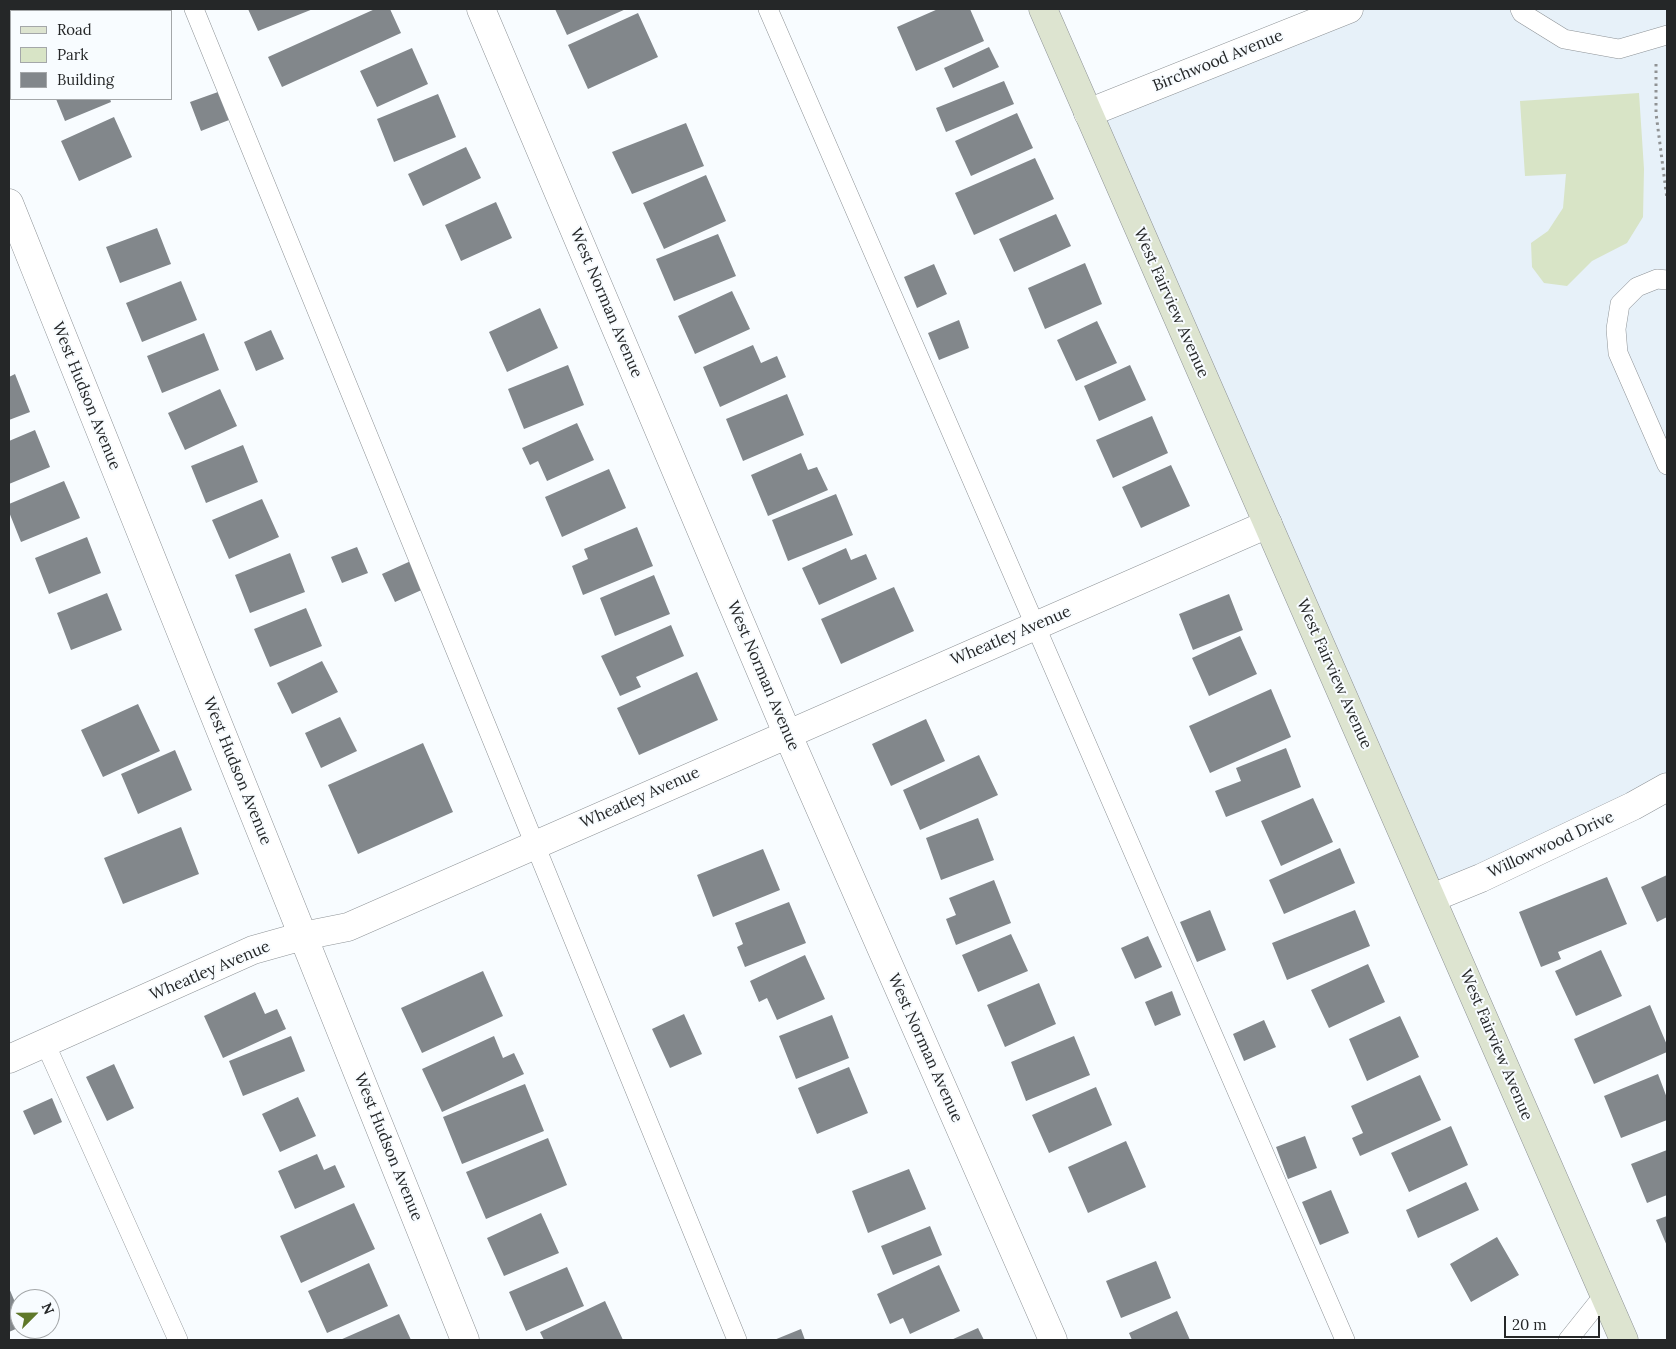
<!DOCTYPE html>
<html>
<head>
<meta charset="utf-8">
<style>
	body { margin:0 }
	#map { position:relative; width:1676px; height:1349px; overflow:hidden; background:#f8fcff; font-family:Lora,serif }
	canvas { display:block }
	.frame { position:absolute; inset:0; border:10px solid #252728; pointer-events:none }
	.legend { position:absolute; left:10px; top:10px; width:162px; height:90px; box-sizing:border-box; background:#f8fcff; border:1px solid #a4a7a9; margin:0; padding:6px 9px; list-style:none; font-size:15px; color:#252728 }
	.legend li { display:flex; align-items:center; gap:10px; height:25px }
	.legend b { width:25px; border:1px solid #a4a7a9 }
	.north { position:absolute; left:10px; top:1289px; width:50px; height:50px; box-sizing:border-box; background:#f8fcff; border:1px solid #a4a7a9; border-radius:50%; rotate:67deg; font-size:14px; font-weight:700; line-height:20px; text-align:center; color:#252728 }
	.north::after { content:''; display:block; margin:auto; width:18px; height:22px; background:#5f782a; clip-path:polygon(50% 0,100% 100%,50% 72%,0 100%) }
	.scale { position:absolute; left:1504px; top:1316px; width:96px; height:22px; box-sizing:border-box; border:2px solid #252728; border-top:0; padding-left:6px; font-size:15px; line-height:18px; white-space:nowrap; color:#252728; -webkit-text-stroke:4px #f8fcff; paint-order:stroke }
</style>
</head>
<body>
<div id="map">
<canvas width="1676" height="1349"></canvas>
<div class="frame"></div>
<ul class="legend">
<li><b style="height:6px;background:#dde4d0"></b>Road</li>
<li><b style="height:14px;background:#d8e4c6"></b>Park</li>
<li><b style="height:14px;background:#82878b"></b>Building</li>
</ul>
<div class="north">N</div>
<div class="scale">20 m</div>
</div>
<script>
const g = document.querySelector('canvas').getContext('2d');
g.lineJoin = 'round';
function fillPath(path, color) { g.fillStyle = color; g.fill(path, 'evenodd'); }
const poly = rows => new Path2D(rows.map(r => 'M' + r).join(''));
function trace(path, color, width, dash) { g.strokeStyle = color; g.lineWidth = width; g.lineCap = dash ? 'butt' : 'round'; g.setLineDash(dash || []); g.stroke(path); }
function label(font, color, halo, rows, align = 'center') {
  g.font = font + ' Lora,serif'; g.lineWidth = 4; g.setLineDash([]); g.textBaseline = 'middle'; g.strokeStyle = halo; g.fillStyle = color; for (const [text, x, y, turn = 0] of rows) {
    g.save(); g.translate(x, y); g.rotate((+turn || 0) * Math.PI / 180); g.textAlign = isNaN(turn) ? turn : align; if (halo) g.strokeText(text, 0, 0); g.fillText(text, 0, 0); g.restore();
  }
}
fillPath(poly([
	[1349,9,1667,9,1667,787,1432,898,1088,113]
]), '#e7f1f9');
fillPath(poly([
	[1639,93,1644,169,1643,217,1627,243,1592,261,1567,286,1544,283,1532,267,1531,243,1548,231,1563,208,1566,174,1525,176,1520,101]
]), '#d8e4c6');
fillPath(poly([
	[248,9,313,9,258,31],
	[375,9,390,9,401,33,282,87,268,57],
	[555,9,626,9,567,35],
	[938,9,970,9,984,41,916,71,897,27],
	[638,13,658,57,588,89,568,45],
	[989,47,999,67,953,88,944,68],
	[412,48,428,84,377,107,360,71],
	[1004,81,1014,104,946,132,936,108],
	[218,92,229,120,201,131,190,102],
	[438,94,456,137,394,162,377,119],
	[56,99,110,99,111,102,65,121],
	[1017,113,1033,148,971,176,955,141],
	[114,117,132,157,79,181,61,141],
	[686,123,704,166,632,194,612,152],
	[466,147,481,178,423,206,408,174],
	[1035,158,1054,199,974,235,955,193],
	[706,175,726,221,664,249,643,203],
	[496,202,512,238,461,261,445,225],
	[1056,214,1071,246,1014,272,999,239],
	[157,228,171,264,120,283,106,247],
	[718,234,736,276,674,301,656,259],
	[1085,263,1102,304,1045,329,1028,288],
	[934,264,947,294,917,308,904,277],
	[181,281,197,320,142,342,126,303],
	[732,291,750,329,695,354,678,316],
	[540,308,558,348,507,372,489,332],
	[959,320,969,348,939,360,928,333],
	[1097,321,1117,363,1076,381,1057,340],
	[271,330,284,359,256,371,244,342],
	[204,333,219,370,162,393,147,356],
	[753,345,761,363,777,356,786,377,720,407,703,367],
	[568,365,584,405,524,429,508,389],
	[1130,365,1146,400,1099,421,1084,386],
	[15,374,30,412,9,420,9,377],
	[220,389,237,426,185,450,168,413],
	[787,394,804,435,743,461,726,419],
	[1152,416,1168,453,1113,478,1096,440],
	[577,423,594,460,547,481,538,461,530,465,522,448],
	[35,430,50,467,9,484,9,441],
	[243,445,258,482,206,503,191,466],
	[801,453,808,470,817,467,828,490,768,516,751,475],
	[1171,465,1190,506,1141,528,1122,487],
	[609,469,626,508,562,537,545,497],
	[64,481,80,518,21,542,9,512,9,504],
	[836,494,853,535,788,561,772,520],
	[262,499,279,537,229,559,212,520],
	[637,527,653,566,583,595,572,566,588,559,584,549],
	[87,537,101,573,49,594,35,558],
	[357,547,368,573,342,583,331,557],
	[846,548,851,560,866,554,877,579,819,605,802,568],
	[290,553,305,592,250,613,235,575],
	[413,560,426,588,395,602,382,574],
	[654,575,670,614,615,636,600,598],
	[894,587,914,631,841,664,821,619],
	[107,593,122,630,71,650,57,613],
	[1229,594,1243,630,1193,650,1179,614],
	[306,608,322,646,270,667,254,629],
	[671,625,684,656,636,677,641,687,620,696,601,656],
	[1240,636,1257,674,1209,696,1192,658],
	[322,661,338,692,292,714,277,683],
	[697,672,718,720,639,755,617,708],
	[1271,689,1291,737,1210,773,1189,726],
	[138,704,160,751,103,777,81,730],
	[340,717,357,751,321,768,305,733],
	[926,719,945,761,891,786,872,744],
	[423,743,453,812,358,854,328,785],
	[1286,748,1301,787,1226,817,1215,791,1241,781,1236,768],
	[175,750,192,790,138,814,121,774],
	[979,755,998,795,920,830,903,790],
	[1313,798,1333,842,1281,866,1261,821],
	[978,818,994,860,941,880,926,838],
	[181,827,199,874,123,904,104,858],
	[1340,848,1355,883,1284,914,1269,880],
	[763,849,780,890,713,917,697,875],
	[1667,875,1667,917,1657,922,1641,887],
	[1607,877,1627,924,1558,952,1561,959,1541,967,1519,912],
	[994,880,1011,923,956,945,946,919,956,915,949,898],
	[789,902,806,943,745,967,737,947,743,944,735,923],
	[1210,910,1226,950,1197,962,1180,922],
	[1355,910,1370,946,1287,980,1272,943],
	[1011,934,1028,971,978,992,962,955],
	[1148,936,1162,967,1135,979,1121,948],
	[1601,950,1622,996,1576,1016,1555,971],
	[805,955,825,999,777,1020,767,998,759,1002,750,981],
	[1368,964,1385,1002,1329,1028,1311,990],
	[483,971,503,1016,422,1053,401,1008],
	[1039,983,1056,1024,1005,1047,987,1005],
	[1172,991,1181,1015,1155,1026,1145,1002],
	[255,992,265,1014,277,1009,286,1029,223,1058,204,1016],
	[1650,1005,1667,1045,1667,1052,1594,1084,1574,1039],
	[684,1014,702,1054,670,1068,652,1029],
	[832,1015,849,1058,796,1079,779,1036],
	[1400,1016,1419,1057,1367,1081,1349,1039],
	[1264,1020,1276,1047,1244,1061,1233,1034],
	[291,1036,305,1071,243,1096,229,1061],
	[494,1036,503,1058,514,1053,524,1074,442,1112,422,1069],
	[1074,1036,1090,1075,1026,1101,1011,1062],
	[114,1064,134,1108,107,1121,86,1077],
	[849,1067,868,1113,817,1134,798,1088],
	[1658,1074,1667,1098,1667,1120,1621,1138,1604,1096],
	[1420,1075,1441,1120,1360,1156,1352,1138,1363,1133,1351,1106],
	[525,1084,544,1131,462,1164,443,1117],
	[1096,1087,1112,1125,1049,1153,1032,1115],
	[298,1097,316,1136,280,1152,262,1114],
	[52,1098,62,1122,34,1135,23,1111],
	[1451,1126,1468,1165,1409,1192,1391,1153],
	[1305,1136,1317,1168,1288,1179,1276,1147],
	[548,1138,567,1185,486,1219,466,1172],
	[1126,1141,1146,1187,1088,1213,1068,1167],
	[1667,1150,1667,1195,1647,1203,1631,1164],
	[317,1154,324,1170,335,1165,345,1187,295,1209,278,1171],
	[909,1169,926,1209,868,1233,852,1191],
	[1466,1182,1479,1210,1418,1238,1406,1210],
	[1331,1190,1349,1233,1320,1245,1302,1202],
	[354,1203,375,1249,301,1283,280,1236],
	[541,1213,559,1253,504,1276,487,1238],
	[1667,1216,1667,1246,1656,1220],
	[930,1226,942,1255,893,1275,881,1246],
	[1497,1237,1519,1275,1471,1302,1450,1264],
	[1156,1261,1171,1298,1121,1318,1106,1281],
	[369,1263,388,1306,327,1333,308,1291],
	[939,1265,960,1311,910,1334,903,1318,890,1324,877,1294],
	[567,1267,584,1306,526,1331,509,1292],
	[9,1288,20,1314,20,1327,9,1332],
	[605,1301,623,1340,544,1340,540,1332],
	[1177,1311,1190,1340,1132,1340,1129,1333],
	[399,1314,411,1340,340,1340],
	[978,1328,984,1340,951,1340],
	[801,1329,805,1340,774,1340]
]), '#82878b');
const lane = poly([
	[194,9,737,1340],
	[768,9,1345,1340],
	[1520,9,1522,13,1564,39,1619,49,1667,35],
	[1667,280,1657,279,1637,287,1620,304,1616,329,1618,353,1667,465],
	[45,1043,178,1340],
	[1568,1340,1604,1295]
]);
const street = poly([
	[481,9,787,733,1053,1340],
	[1088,113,1349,9],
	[9,203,465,1340],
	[1432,898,1481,878,1633,806,1667,787],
	[9,1059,253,950,303,936,348,927,1268,524]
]);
const secondary = poly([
	[1043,9,1624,1340]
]);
trace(lane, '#8e9397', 20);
trace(street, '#8e9397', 29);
trace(secondary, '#8e9397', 29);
trace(poly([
	[1656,64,1656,113,1667,199]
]), '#8f9294', 3, [2.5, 4]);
trace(lane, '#fff', 19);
trace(street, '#fff', 28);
trace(secondary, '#dde4d0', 28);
label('16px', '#252728', '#f8fcff', [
	["Birchwood Avenue",1218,61,-22],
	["West Norman Avenue",606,303,67],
	["West Fairview Avenue",1171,303,66],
	["West Hudson Avenue",86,396,68],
	["Wheatley Avenue",1011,636,-23],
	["West Fairview Avenue",1334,674,66],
	["West Norman Avenue",763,676,67],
	["West Hudson Avenue",237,771,68],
	["Wheatley Avenue",640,798,-24],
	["Willowwood Drive",1551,845,-25],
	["Wheatley Avenue",210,971,-23],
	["West Fairview Avenue",1496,1045,67],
	["West Norman Avenue",925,1048,66],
	["West Hudson Avenue",388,1147,68]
]);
</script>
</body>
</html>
